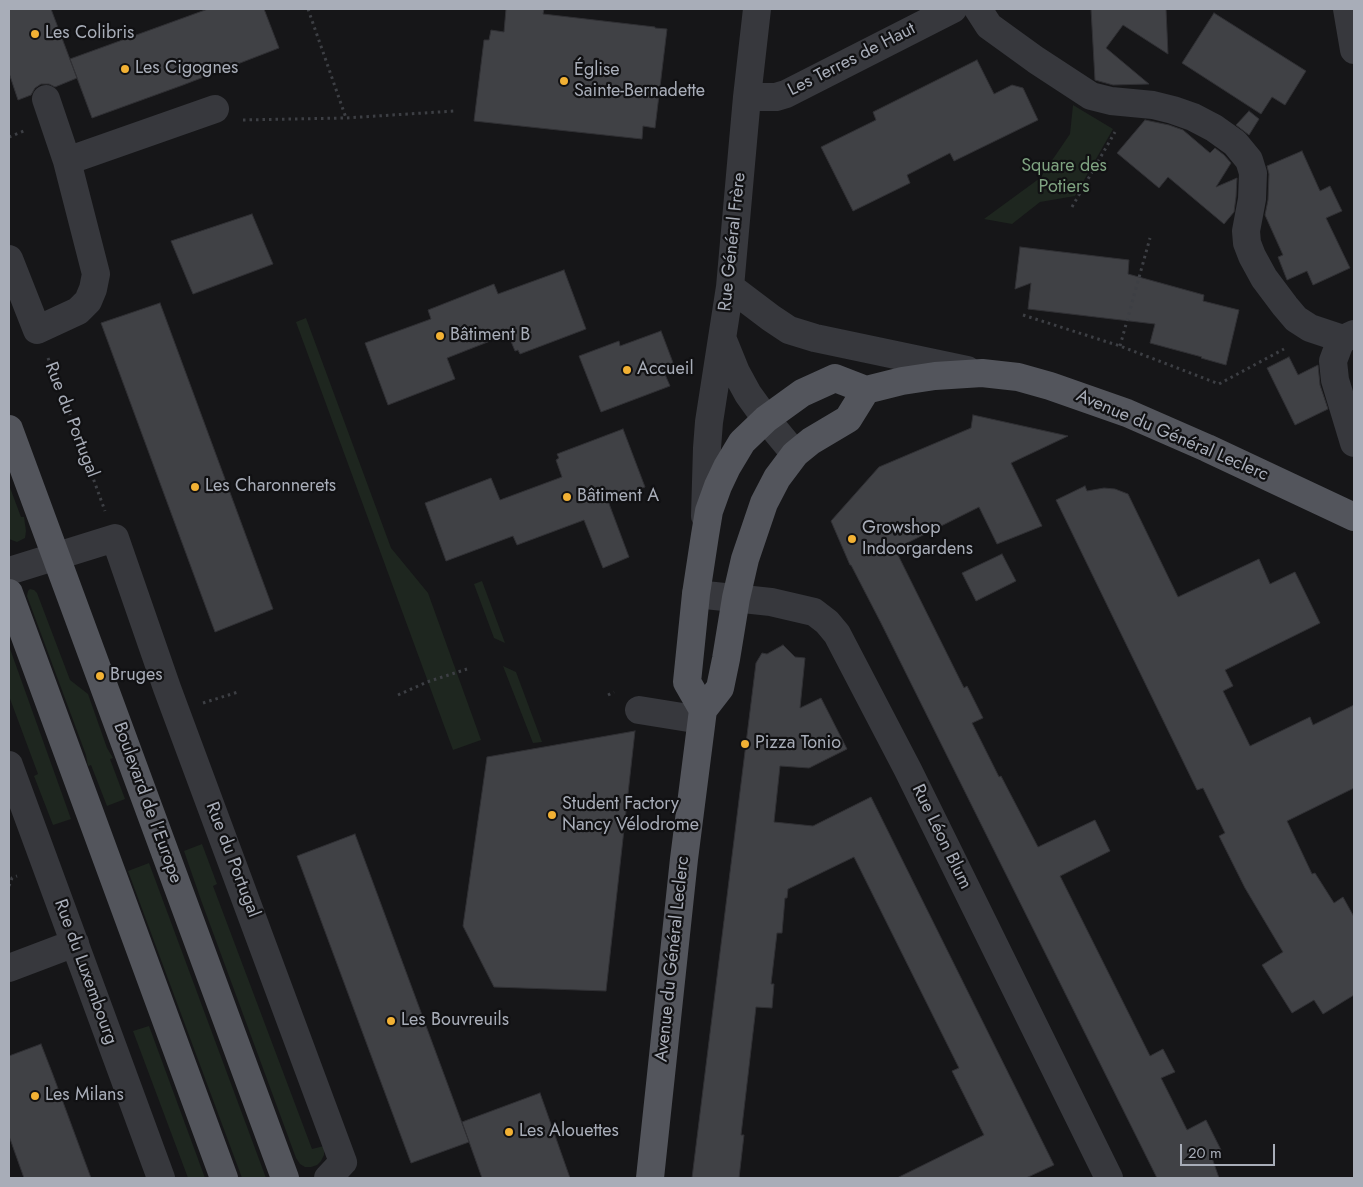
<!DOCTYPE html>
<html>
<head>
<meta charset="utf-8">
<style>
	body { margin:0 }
	#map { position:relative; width:1363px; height:1187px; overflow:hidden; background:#161618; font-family:Jost,sans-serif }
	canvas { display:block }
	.frame { position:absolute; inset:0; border:10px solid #a8adb8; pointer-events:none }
	.scale { position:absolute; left:1180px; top:1144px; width:95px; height:22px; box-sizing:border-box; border:2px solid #a8adb8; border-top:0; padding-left:6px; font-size:15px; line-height:18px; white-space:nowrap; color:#a8adb8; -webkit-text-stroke:4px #111113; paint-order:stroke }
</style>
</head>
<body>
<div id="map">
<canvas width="1363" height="1187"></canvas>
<div class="frame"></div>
<div class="scale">20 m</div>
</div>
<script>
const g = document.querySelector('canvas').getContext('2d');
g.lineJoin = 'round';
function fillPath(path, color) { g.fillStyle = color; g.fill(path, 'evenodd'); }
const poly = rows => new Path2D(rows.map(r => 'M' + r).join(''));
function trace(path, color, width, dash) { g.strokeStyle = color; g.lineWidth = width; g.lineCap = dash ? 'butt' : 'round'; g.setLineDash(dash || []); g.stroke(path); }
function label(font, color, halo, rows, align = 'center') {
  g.font = font + ' Jost,sans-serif'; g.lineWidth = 4.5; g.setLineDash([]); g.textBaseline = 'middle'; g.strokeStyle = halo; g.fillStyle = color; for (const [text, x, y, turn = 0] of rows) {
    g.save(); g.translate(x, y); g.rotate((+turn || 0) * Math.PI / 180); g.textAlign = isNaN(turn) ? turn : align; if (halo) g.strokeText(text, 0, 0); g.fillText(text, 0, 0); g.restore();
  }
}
fillPath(poly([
	[1073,105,1113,129,1075,196,1040,202,1012,224,984,219,1040,178,1070,134],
	[306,318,391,548,428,593,481,740,453,750,296,322],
	[9,485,21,517,24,517,26,531,25,538,17,542,9,539],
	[482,581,505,643,494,638,474,584],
	[30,589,34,590,37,593,70,680,88,694,107,748,113,758,110,759,125,799,107,806,91,765,88,766,86,755,27,596,28,591],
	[9,646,71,819,53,825,34,776,38,774,9,696],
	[503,666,516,672,542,742,533,743],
	[202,844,217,884,213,886,312,1149,324,1146,324,1155,321,1161,317,1165,311,1167,305,1167,300,1164,296,1158,201,900,184,851],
	[149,863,266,1178,242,1178,128,871],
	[149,1026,205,1178,188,1178,133,1031]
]), '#1e261f');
const building = poly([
	[9,9,51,9,77,78,55,87,49,84,41,84,35,88,31,95,18,100,9,73,9,9],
	[208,9,264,9,279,48,183,85,92,118,70,59,208,9],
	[506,9,544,9,543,14,655,27,655,28,667,29,655,128,643,126,642,139,474,121,484,40,489,40,491,30,504,32,506,9],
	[1091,9,1166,9,1168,54,1123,25,1106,48,1149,84,1113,85,1095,80,1091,9],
	[1214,13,1306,71,1285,105,1272,97,1261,114,1182,63,1214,13],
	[977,60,994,94,1012,85,1023,88,1038,120,954,161,950,153,907,175,910,183,853,211,821,147,876,120,873,112,977,60],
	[1249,111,1259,119,1249,135,1236,125,1249,111],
	[1145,120,1169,125,1183,130,1210,153,1215,148,1224,155,1231,163,1216,187,1237,178,1236,197,1234,212,1224,224,1168,177,1159,188,1117,153,1145,120],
	[1302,151,1320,191,1330,186,1342,211,1326,218,1350,268,1313,285,1307,271,1287,280,1278,257,1283,255,1265,215,1268,200,1269,174,1267,166,1302,151],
	[252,214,273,264,193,294,171,241,252,214],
	[1020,247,1129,260,1128,274,1204,295,1203,301,1239,310,1226,365,1201,358,1202,357,1150,343,1155,324,1028,309,1031,283,1015,289,1020,247],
	[564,270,586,329,520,354,518,350,515,351,508,334,447,358,455,379,388,405,365,343,431,319,428,310,494,284,498,294,564,270],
	[160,303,273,609,215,632,101,323,160,303],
	[661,331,675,368,664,372,670,386,601,412,579,356,619,341,620,346,661,331],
	[1289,357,1298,375,1318,365,1320,385,1328,409,1295,425,1267,368,1289,357],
	[973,415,1068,436,1011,463,1042,526,997,544,979,507,895,549,964,688,967,686,983,718,972,723,999,777,1001,776,1038,847,1095,820,1110,851,1060,876,1150,1056,1163,1049,1175,1072,1161,1078,1187,1130,1206,1120,1221,1150,1211,1155,1219,1178,1157,1178,881,623,851,565,850,565,831,521,879,467,971,428,973,415],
	[623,429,645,487,608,501,629,557,603,568,584,520,517,545,513,536,446,561,425,503,491,478,500,500,562,477,556,460,559,458,557,454,623,429],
	[1085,486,1087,491,1104,488,1115,489,1128,494,1178,597,1259,559,1270,584,1295,572,1320,623,1225,670,1233,686,1223,691,1250,746,1310,717,1313,725,1354,705,1354,788,1287,821,1312,874,1315,873,1334,903,1343,897,1354,917,1354,995,1323,1014,1314,1000,1292,1013,1262,965,1283,952,1245,888,1219,836,1225,833,1203,788,1197,790,1056,500,1085,486],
	[1002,554,1016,581,976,601,962,573,1002,554],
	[783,645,795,657,805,658,800,708,821,698,847,749,809,768,780,766,774,822,813,826,871,797,1054,1165,1026,1178,897,1178,984,1135,952,1071,959,1068,854,857,788,889,787,898,785,898,782,933,777,933,771,984,774,984,772,1008,756,1007,741,1135,744,1135,739,1178,692,1178,756,663,762,653,767,654,783,645],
	[635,731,606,991,494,987,463,926,487,757,635,731],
	[355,834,469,1142,411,1163,297,856,355,834],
	[41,1044,53,1075,91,1178,24,1178,9,1136,9,1056,41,1044],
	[540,1093,570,1178,482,1178,462,1122,540,1093]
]);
fillPath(building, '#404145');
trace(building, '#303034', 1);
trace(poly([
	[308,9,346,118],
	[243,120,346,118,454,111],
	[9,137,26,130],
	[1072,207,1115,132],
	[1023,315,1120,346,1219,384,1284,349],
	[1120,346,1150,238],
	[48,358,71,417,105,511],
	[398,695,427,682,467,669],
	[608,695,614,692],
	[203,703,238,692],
	[9,886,12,878,17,876]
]), '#3d3f44', 3, [2.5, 4]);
trace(poly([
	[978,9,989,26,1036,60,1091,96,1111,101,1153,105,1173,110,1193,117,1214,128,1235,143,1249,160,1253,173,1252,199,1246,231,1247,243,1252,256,1264,278,1285,306,1296,319,1310,328,1343,339],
	[1347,9,1354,50],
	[747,97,776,97,786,94,953,9],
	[67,161,215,109],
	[9,259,37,330,78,311,88,301,93,289,96,274,67,161,46,99],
	[730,287,771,318,789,330,815,338,967,370],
	[1354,334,1343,339,1339,345,1333,361,1335,380,1354,443],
	[723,340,736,372,748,394,766,419,795,454],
	[705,516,707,448,709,422,730,287,747,97,757,9],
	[9,571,115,538,167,688,343,1162,328,1178],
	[696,594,771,602,814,612,827,622,837,634,908,770,1109,1178],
	[639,710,701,720],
	[9,765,161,1178],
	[9,968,75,943]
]), '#37383d', 28);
trace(poly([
	[9,429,285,1178],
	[9,593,224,1178],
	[703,710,687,682,696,594,705,535,709,511,718,486,727,467,742,442,766,419,802,393,835,378,866,390,902,381,935,376,982,373,1018,377,1050,386,1127,413,1207,448,1354,517],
	[650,1178,684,859,703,710,720,688,726,659,736,598,745,559,764,503,777,478,795,454,811,441,848,419,866,390]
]), '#53555c', 28);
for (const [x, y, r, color] of [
	[35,34,5,"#f2b134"],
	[125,69,5,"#f2b134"],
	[564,81,5,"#f2b134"],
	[440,336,5,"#f2b134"],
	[627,370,5,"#f2b134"],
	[195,487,5,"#f2b134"],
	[567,497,5,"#f2b134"],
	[852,539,5,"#f2b134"],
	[100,676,5,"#f2b134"],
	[745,744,5,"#f2b134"],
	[552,815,5,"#f2b134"],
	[391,1021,5,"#f2b134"],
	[35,1096,5,"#f2b134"],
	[509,1132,5,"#f2b134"]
]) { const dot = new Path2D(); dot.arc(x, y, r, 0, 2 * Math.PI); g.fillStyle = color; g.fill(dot); trace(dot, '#111113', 2); }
label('18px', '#a8adb8', '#111113', [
	["Les Colibris",45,34],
	["Les Cigognes",135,69],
	["Église",574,71],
	["Sainte-Bernadette",574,92],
	["Bâtiment B",450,336],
	["Accueil",637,370],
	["Les Charonnerets",205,487],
	["Bâtiment A",577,497],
	["Growshop",862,529],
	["Indoorgardens",862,550],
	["Bruges",110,676],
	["Pizza Tonio",755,744],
	["Student Factory",562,805],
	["Nancy Vélodrome",562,826],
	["Les Bouvreuils",401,1021],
	["Les Milans",45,1096],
	["Les Alouettes",519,1132]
], 'left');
label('18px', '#a8adb8', '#111113', [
	["Les Terres de Haut",852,60,-27],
	["Rue Général Frère",733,242,-84],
	["Rue du Portugal",71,420,69],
	["Avenue du Général Leclerc",1172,436,23],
	["Boulevard de l'Europe",147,803,70],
	["Rue Léon Blum",941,837,64],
	["Rue du Portugal",232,860,69],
	["Avenue du Général Leclerc",673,959,-84],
	["Rue du Luxembourg",85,972,70]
]);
label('18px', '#7fa381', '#111113', [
	["Square des",1064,167],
	["Potiers",1064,188]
]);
</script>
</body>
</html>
